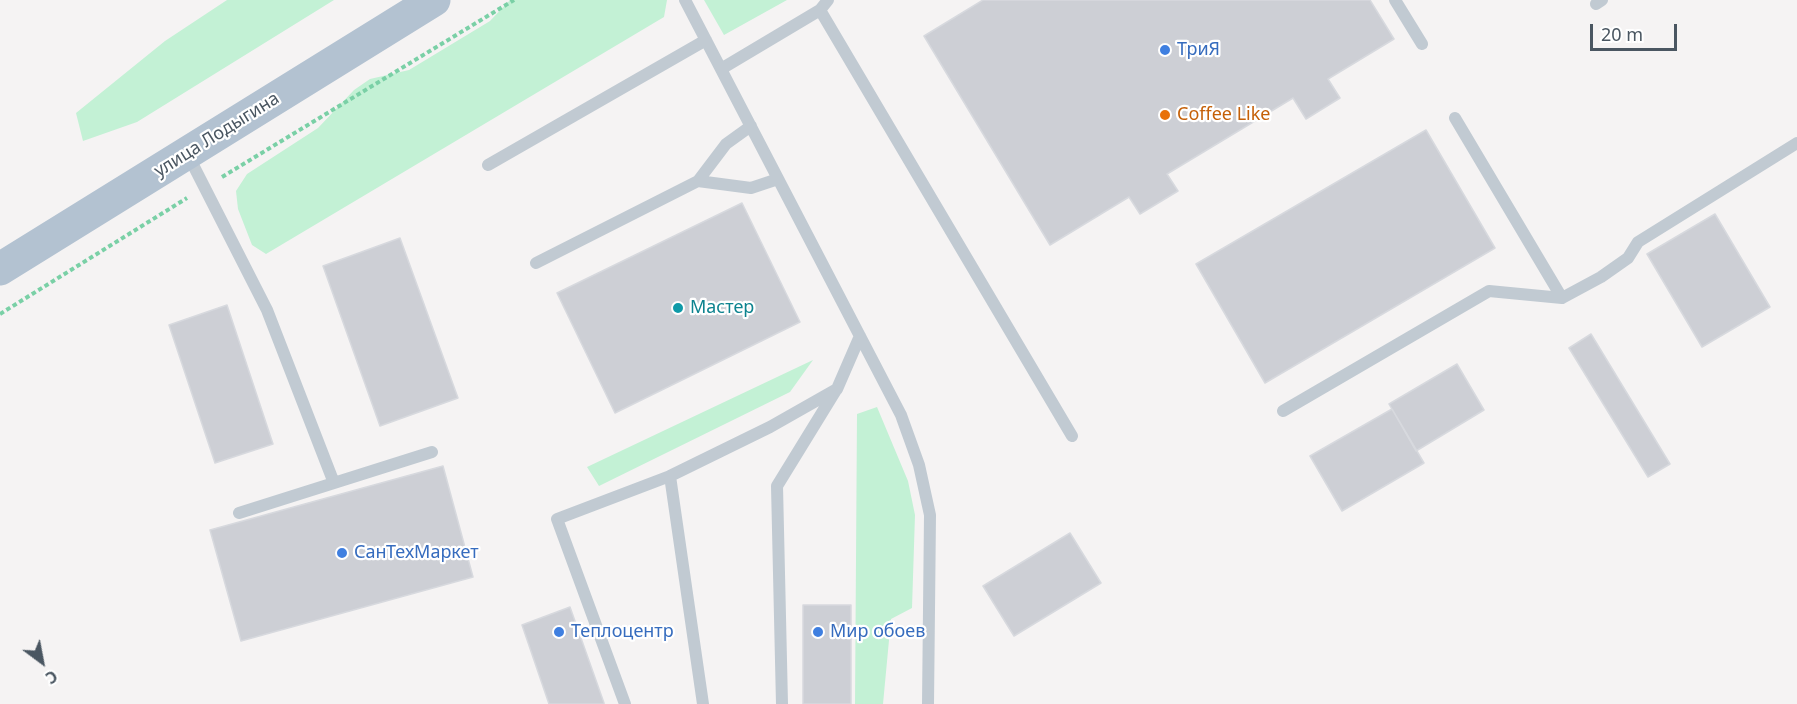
<!DOCTYPE html>
<html>
<head>
<meta charset="utf-8">
<style>
	body { margin:0 }
	#map { position:relative; width:1797px; height:704px; overflow:hidden; background:#f5f3f3; font-family:"Noto Sans",sans-serif }
	canvas { display:block }
	.north { position:absolute; left:12px; top:632px; width:60px; height:60px; -webkit-text-stroke:4px #fff; paint-order:stroke; rotate:148deg; font-size:16px; font-weight:700; line-height:24px; text-align:center; color:#4a5661 }
	.north::after { content:''; display:block; margin:auto; width:21px; height:27px; background:#4a5661; clip-path:polygon(50% 0,100% 100%,50% 72%,0 100%) }
	.scale { position:absolute; left:1590px; top:24px; width:87px; height:27px; box-sizing:border-box; border:3px solid #4a5661; border-top:0; padding-left:8px; font-size:18px; line-height:21px; white-space:nowrap; color:#4a5661; -webkit-text-stroke:4px #fff; paint-order:stroke }
</style>
</head>
<body>
<div id="map">
<canvas width="1797" height="704"></canvas>
<div class="north">С</div>
<div class="scale">20 m</div>
</div>
<script>
const g = document.querySelector('canvas').getContext('2d');
g.lineJoin = 'round';
function fillPath(path, color) { g.fillStyle = color; g.fill(path, 'evenodd'); }
const poly = rows => new Path2D(rows.map(r => 'M' + r).join(''));
function trace(path, color, width, dash) { g.strokeStyle = color; g.lineWidth = width; g.lineCap = dash ? 'butt' : 'round'; g.setLineDash(dash || []); g.stroke(path); }
function label(font, color, halo, rows, align = 'center') {
  g.font = font + ' "Noto Sans",sans-serif'; g.lineWidth = 4.5; g.setLineDash([]); g.textBaseline = 'middle'; g.strokeStyle = halo; g.fillStyle = color; for (const [text, x, y, turn = 0] of rows) {
    g.save(); g.translate(x, y); g.rotate((+turn || 0) * Math.PI / 180); g.textAlign = isNaN(turn) ? turn : align; if (halo) g.strokeText(text, 0, 0); g.fillText(text, 0, 0); g.restore();
  }
}
fillPath(poly([
	[227,0,334,0,137,122,83,141,76,113,165,41],
	[510,0,667,0,664,17,266,254,252,245,238,209,236,191,247,174,318,128,354,90,370,79,409,70,490,21],
	[704,0,787,0,724,35],
	[813,360,790,392,599,486,587,467],
	[877,407,908,481,915,515,912,608,891,619,883,704,855,704,857,414]
]), '#c3f1d5');
const building = poly([
	[983,0,1370,0,1394,39,1328,79,1340,98,1306,119,1293,98,1167,174,1178,191,1140,214,1129,197,1050,245,924,36,983,0],
	[1426,130,1495,248,1265,383,1196,264,1426,130],
	[742,203,800,322,615,413,557,293,742,203],
	[1715,214,1770,307,1702,347,1647,254,1715,214],
	[400,238,458,398,380,426,323,266,400,238],
	[227,305,273,444,215,463,169,325,227,305],
	[1591,334,1670,464,1648,477,1569,348,1591,334],
	[1457,364,1484,410,1416,451,1389,404,1457,364],
	[1392,409,1424,463,1342,511,1310,456,1392,409],
	[443,466,473,577,241,641,210,530,443,466],
	[1070,533,1101,583,1014,636,983,586,1070,533],
	[803,605,851,605,851,704,803,704,803,605],
	[570,607,604,703,604,704,549,704,522,625,570,607]
]);
fillPath(building, '#cdcfd5');
trace(building, '#d7d9de', 1.5);
trace(poly([
	[222,177,514,0],
	[0,314,187,198]
]), '#7ad0a6', 4, [4.5, 3]);
trace(poly([
	[685,0,901,415,919,465,930,515,928,704],
	[1395,0,1422,44],
	[1596,4,1602,0],
	[820,10,828,0],
	[721,69,820,10,1072,436],
	[1455,118,1562,298],
	[187,153,267,310,334,483],
	[488,165,706,40],
	[698,181,751,188,778,179],
	[536,263,698,181,726,144,751,126],
	[1283,411,1489,291,1562,298,1601,277,1628,258,1638,242,1797,143],
	[239,513,432,452],
	[625,704,557,519,670,476],
	[703,704,670,476,770,427,837,389,860,336],
	[782,704,777,486,836,390]
]), '#c1cad2', 12);
trace(poly([
	[0,269,434,0]
]), '#b3c2d1', 33);
for (const [x, y, r, color] of [
	[1165,50,6,"#3f7fe0"],
	[1165,115,6,"#e8710a"],
	[678,308,6,"#0f9aa8"],
	[342,553,6,"#3f7fe0"],
	[559,632,6,"#3f7fe0"],
	[818,632,6,"#3f7fe0"]
]) { const dot = new Path2D(); dot.arc(x, y, r, 0, 2 * Math.PI); g.fillStyle = color; g.fill(dot); trace(dot, '#fff', 2); }
label('18px', '#366cbe', '#fff', [
	["ТриЯ",1177,50],
	["СанТехМаркет",354,553],
	["Теплоцентр",571,632],
	["Мир обоев",830,632]
], 'left');
label('18px', '#c56008', '#fff', [
	["Coffee Like",1177,115]
], 'left');
label('18px', '#4a5661', '#fff', [
	["улица Лодыгина",217,135,-32]
]);
label('18px', '#0d838f', '#fff', [
	["Мастер",690,308]
], 'left');
</script>
</body>
</html>
